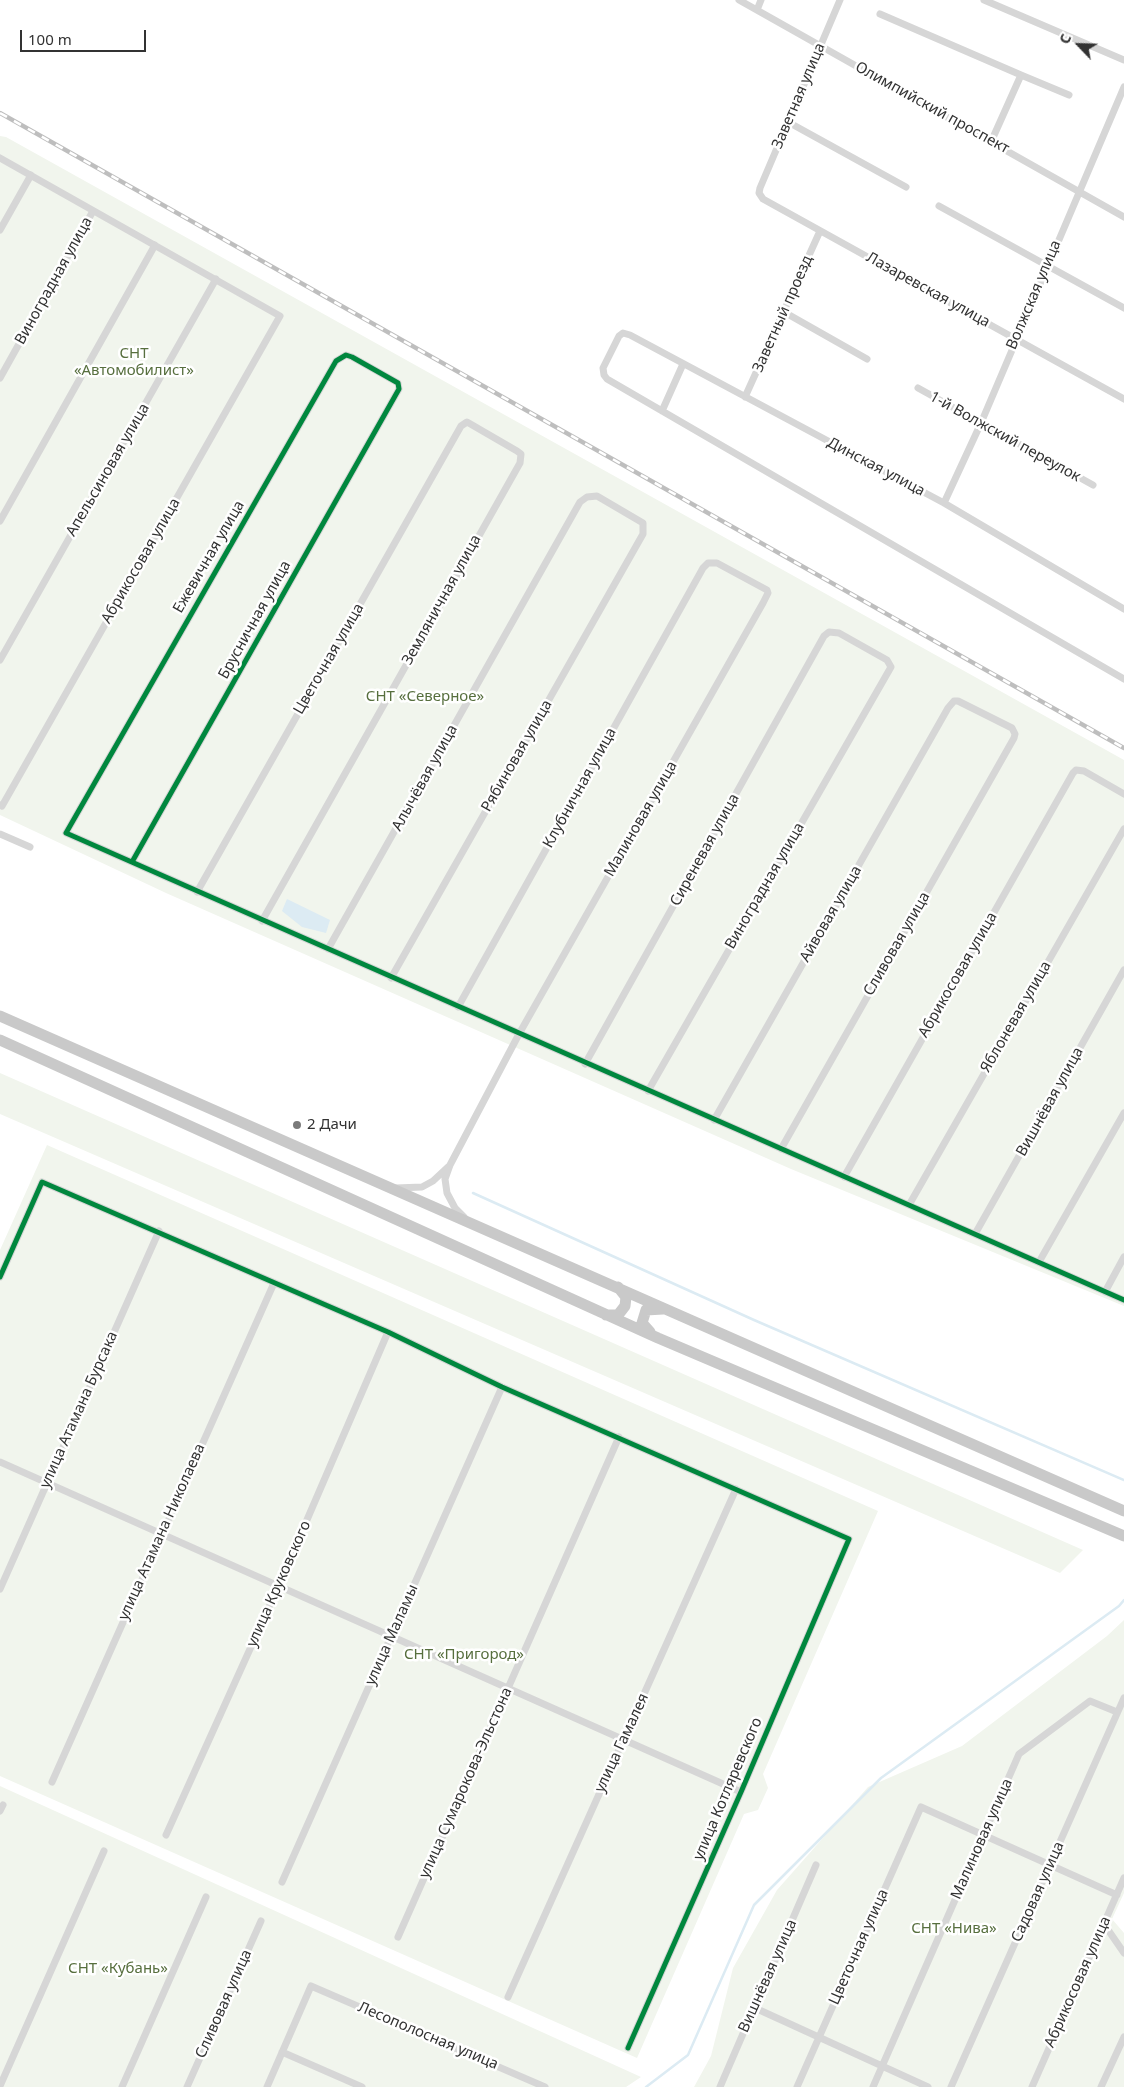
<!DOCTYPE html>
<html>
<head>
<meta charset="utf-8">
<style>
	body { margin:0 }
	#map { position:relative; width:1124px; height:2087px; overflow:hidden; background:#fff; font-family:"Noto Sans",sans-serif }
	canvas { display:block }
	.north { position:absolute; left:1054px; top:20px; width:50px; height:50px; -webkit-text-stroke:4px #fff; paint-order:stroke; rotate:294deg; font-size:14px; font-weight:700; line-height:20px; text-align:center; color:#323232 }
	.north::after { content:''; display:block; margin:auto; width:18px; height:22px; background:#323232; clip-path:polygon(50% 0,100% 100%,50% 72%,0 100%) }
	.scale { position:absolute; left:20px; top:30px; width:126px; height:22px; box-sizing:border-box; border:2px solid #323232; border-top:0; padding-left:6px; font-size:15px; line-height:18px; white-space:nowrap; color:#323232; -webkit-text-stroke:4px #fff; paint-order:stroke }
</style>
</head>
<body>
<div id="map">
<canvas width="1124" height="2087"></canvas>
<div class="north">С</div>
<div class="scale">100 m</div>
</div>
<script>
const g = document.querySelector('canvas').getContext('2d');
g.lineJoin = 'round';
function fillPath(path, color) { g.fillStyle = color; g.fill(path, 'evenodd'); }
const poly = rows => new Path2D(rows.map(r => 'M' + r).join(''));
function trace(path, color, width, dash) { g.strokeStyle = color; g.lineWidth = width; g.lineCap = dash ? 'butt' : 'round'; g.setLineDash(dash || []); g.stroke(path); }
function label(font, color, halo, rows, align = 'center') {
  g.font = font + ' "Noto Sans",sans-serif'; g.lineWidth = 5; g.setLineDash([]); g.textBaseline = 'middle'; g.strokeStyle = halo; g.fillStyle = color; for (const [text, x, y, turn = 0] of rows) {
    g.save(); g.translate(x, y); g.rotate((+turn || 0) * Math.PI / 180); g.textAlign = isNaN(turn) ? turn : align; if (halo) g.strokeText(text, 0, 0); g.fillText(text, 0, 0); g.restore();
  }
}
fillPath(poly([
	[0,136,6,137,1124,760,1124,1306,791,1169,166,893,0,815],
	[0,1073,1083,1550,1060,1573,0,1114],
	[47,1145,878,1511,763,1774,768,1788,758,1810,744,1814,637,2058,0,1776,0,1250],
	[1124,1620,1124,1893,1112,1919,1124,1933,1124,2087,694,2087,711,2056,733,1968,777,1890,868,1787,962,1746,1107,1636],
	[0,1786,641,2077,626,2087,0,2087]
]), '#f1f5ed');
fillPath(poly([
	[287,899,330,920,326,933,302,927,282,911]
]), '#dcebf3');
trace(poly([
	[473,1193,754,1320,1124,1480],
	[646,2087,688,2055,754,1905,881,1778,1119,1606,1124,1600]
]), '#dcebf3', 2.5);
trace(poly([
	[739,0,1124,217],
	[840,0,760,188,759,193,763,199,1124,399],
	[984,0,1124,60],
	[757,10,761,0],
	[880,14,1021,75,991,142],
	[1021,75,1069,95],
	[788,122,906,187],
	[0,158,280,316,2,806,0,805],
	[939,206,1124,308],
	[0,230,31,175],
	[784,312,867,359],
	[0,378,93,211],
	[918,388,1093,485],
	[745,397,820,231],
	[662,411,683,364],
	[944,503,981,423,1124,87],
	[0,521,155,245],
	[1124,609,944,503,630,335,623,333,619,336,603,368,604,375,607,379,1124,679],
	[0,660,216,279],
	[0,834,30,847],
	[132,862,399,389,398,383,352,357,346,355,336,361,66,833,1124,1300],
	[197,892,461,426,467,422,517,451,521,454,520,463,262,921],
	[328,949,580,502,587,497,597,496,643,523,643,534,391,978],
	[458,1007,703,568,708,563,717,563,767,590,768,593,763,603,519,1034,450,1165,445,1179,447,1193,455,1208,464,1217],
	[585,1064,824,636,829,632,839,633,887,660,891,667,648,1091],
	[714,1120,948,708,954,701,958,701,1012,728,1015,734,1014,738,781,1149],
	[844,1177,1073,773,1076,770,1084,771,1124,794],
	[396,1188,422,1187,433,1181,448,1167],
	[909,1205,1124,829],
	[975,1234,1124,970],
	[1039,1262,1124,1113],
	[0,1277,42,1182,388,1332,502,1387,849,1539,741,1792,628,2048],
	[1105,1292,1124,1257],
	[0,1462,741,1792],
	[0,1589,159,1231],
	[52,1782,274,1283],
	[0,1811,3,1805],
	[166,1835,278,1587,388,1332],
	[282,1882,502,1387],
	[1104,1924,1124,1953],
	[398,1937,619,1437],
	[508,1997,736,1489],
	[755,2008,928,2087],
	[282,2052,362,2087],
	[0,2086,104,1851],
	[122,2087,206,1897],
	[187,2087,261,1921],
	[267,2087,311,1986,545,2087],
	[720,2087,816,1865],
	[797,2087,921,1807,1117,1895],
	[873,2087,1019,1754,1090,1701,1117,1712],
	[951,2087,1124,1698],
	[1032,2087,1124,1878],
	[1101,2087,1124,2037]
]), '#d6d6d6', 7);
trace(poly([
	[0,1016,1124,1511],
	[0,1040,658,1338,1124,1536],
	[606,1315,618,1315,625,1306,626,1297,618,1287],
	[650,1332,642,1323,646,1310,663,1309]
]), '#c9c9c9', 11);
const rail = poly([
	[0,113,1124,748]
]);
trace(rail, '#bebebe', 4.5);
trace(rail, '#fff', 2.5, [8]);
trace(poly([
	[132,862,399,389,398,383,352,357,346,355,336,361,66,833,1124,1300],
	[0,1277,42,1182,388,1332,502,1387,849,1539,741,1792,628,2048]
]), '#00873e', 5);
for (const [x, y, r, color] of [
	[297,1125,5,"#7a7a7a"]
]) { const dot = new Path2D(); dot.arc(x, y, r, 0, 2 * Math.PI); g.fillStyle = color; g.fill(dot); trace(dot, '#fff', 2); }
label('15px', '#323232', '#fff', [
	["Заветная улица",799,96,-67],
	["Олимпийский проспект",932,108,29],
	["Виноградная улица",54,281,-61],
	["Лазаревская улица",928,290,29],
	["Волжская улица",1034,295,-67],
	["Заветный проезд",783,314,-66],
	["1-й Волжский переулок",1005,437,29],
	["Динская улица",876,467,28],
	["Апельсиновая улица",108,470,-60],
	["Ежевичная улица",209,557,-60],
	["Абрикосовая улица",141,561,-60],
	["Земляничная улица",442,600,-61],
	["Брусничная улица",255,620,-61],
	["Цветочная улица",329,659,-60],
	["Рябиновая улица",517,756,-60],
	["Алычёвая улица",425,778,-61],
	["Клубничная улица",580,788,-61],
	["Малиновая улица",641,819,-60],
	["Сиреневая улица",705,850,-61],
	["Виноградная улица",765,886,-60],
	["Айвовая улица",831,914,-60],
	["Сливовая улица",897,944,-60],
	["Абрикосовая улица",958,975,-60],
	["Яблоневая улица",1016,1017,-60],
	["Вишнёвая улица",1050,1102,-61],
	["улица Атамана Бурсака",79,1410,-66],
	["улица Атамана Николаева",162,1532,-66],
	["улица Круковского",279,1584,-66],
	["улица Маламы",392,1635,-66],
	["улица Гамалея",622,1743,-65],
	["улица Сумарокова-Эльстона",466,1783,-66],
	["улица Котляревского",728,1789,-67],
	["Малиновая улица",982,1839,-66],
	["Садовая улица",1038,1892,-66],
	["Цветочная улица",859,1947,-66],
	["Вишнёвая улица",768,1976,-66],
	["Абрикосовая улица",1078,1982,-66],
	["Сливовая улица",224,2004,-66],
	["Лесополосная улица",428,2036,23]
]);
label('15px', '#576f3e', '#fff', [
	["СНТ",134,354],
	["«Автомобилист»",134,371],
	["СНТ «Северное»",425,697],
	["СНТ «Пригород»",464,1655],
	["СНТ «Нива»",954,1929],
	["СНТ «Кубань»",118,1969]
]);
label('15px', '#323232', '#fff', [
	["2 Дачи",307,1125]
], 'left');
</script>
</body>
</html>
